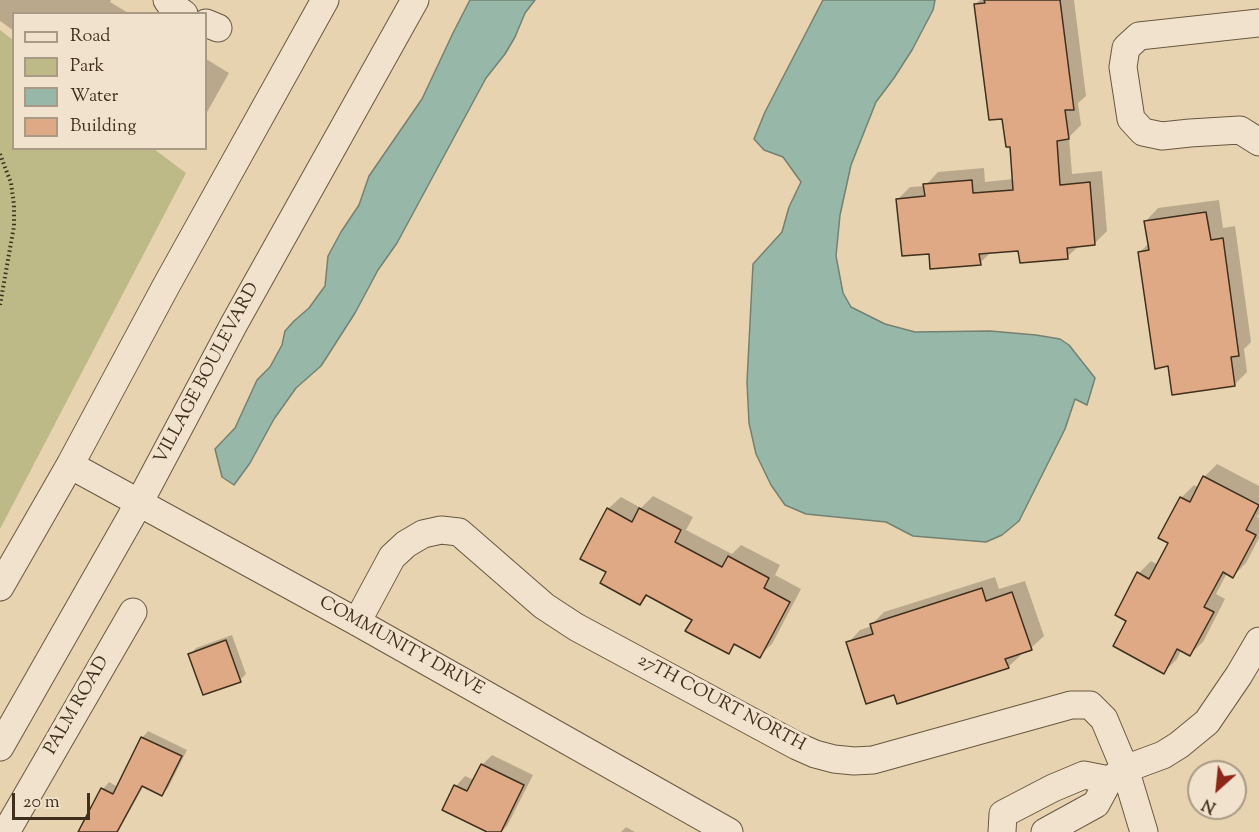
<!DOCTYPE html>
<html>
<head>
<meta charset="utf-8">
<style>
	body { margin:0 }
	#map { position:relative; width:1259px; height:832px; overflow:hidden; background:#e8d3b0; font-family:"Sorts Mill Goudy",serif }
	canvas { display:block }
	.legend { position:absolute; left:12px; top:12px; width:195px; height:138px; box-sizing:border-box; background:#f0e2cc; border:2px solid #a99a86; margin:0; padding:8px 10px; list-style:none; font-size:18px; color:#3f2f1c }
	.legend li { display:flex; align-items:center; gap:12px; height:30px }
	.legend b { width:30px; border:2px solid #a99a86 }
	.north { position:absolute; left:1187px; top:760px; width:60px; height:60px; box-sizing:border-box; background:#f0e2cc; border:2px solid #a99a86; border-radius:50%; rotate:207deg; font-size:16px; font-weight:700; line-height:24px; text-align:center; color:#3f2f1c }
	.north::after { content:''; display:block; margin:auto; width:21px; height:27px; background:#8f2418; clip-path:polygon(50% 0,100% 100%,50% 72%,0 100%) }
	.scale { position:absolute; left:12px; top:793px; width:78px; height:27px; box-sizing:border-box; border:3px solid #3f2f1c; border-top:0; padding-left:8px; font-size:18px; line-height:21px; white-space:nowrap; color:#3f2f1c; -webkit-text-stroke:4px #f0e2cc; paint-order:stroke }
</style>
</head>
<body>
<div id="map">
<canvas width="1259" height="832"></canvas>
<ul class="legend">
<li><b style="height:8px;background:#f0e2cc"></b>Road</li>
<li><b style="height:16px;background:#bdba87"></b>Park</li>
<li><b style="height:16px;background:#97b8a9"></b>Water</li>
<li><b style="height:16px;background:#dfa985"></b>Building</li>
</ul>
<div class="north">N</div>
<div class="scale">20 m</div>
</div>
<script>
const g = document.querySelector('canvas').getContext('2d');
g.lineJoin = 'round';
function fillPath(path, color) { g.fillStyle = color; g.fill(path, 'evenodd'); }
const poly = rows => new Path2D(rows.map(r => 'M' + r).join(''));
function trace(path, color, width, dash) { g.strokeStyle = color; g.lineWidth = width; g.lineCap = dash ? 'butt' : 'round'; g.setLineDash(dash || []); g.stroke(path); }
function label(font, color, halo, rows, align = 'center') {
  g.font = font + ' "Sorts Mill Goudy",serif'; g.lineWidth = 6; g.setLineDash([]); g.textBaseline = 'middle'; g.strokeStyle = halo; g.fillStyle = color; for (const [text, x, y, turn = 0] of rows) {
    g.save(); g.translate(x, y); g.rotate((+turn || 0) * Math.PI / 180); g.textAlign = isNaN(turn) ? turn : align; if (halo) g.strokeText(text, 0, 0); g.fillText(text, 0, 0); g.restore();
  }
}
fillPath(poly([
	[0,30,13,40,14,148,154,149,186,173,0,529]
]), '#bdba87');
const water = poly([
	[470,0,535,0,525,13,515,37,505,54,486,78,397,243,378,270,355,313,321,366,296,388,274,419,250,463,234,485,222,477,215,449,235,428,257,380,270,367,282,345,285,331,294,321,309,308,325,286,328,256,341,232,359,205,369,176,422,99,453,33,470,0],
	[823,0,935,0,933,10,912,50,894,78,876,102,851,165,840,215,836,256,843,293,851,307,885,324,915,332,990,331,1036,335,1060,339,1069,345,1095,378,1087,405,1075,399,1065,429,1019,521,1002,535,986,542,913,536,886,522,806,514,785,505,771,485,756,454,749,423,747,382,753,264,782,232,789,207,801,182,783,157,764,150,754,139,765,112,823,0]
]);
fillPath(water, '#97b8a9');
trace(water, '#748171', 1.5);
fillPath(poly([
	[0,0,111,0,110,2,130,14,14,14,14,31,0,21],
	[980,0,1074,0,1086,96,1078,103,1081,125,1069,137,1072,174,1102,171,1107,231,1094,244,1080,245,1067,257,1020,249,991,252,980,263,930,253,898,199,910,187,925,186,938,172,984,168,985,182,1014,179,1011,145,976,4],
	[206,59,229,73,206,114],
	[1219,200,1223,228,1235,226,1251,342,1244,349,1247,372,1234,385,1169,365,1140,252,1149,243,1146,221,1158,208],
	[1217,464,1259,486,1259,514,1257,517,1259,518,1259,538,1246,563,1233,576,1227,573,1216,594,1225,599,1203,642,1190,654,1181,650,1177,659,1164,672,1128,621,1139,573,1151,561,1158,565,1170,543,1181,498,1194,485,1199,488,1204,477],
	[653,496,693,517,686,530,732,554,741,545,780,565,775,575,801,589,772,644,759,656,737,644,728,652,694,619,649,594,640,603,608,572,608,509,621,497,641,508],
	[995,577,999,589,1025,581,1044,636,1031,648,1020,652,1021,655,1008,667,895,693,848,643,860,630,872,626,871,625,884,612],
	[232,635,246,674,240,680,190,655,196,648],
	[148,731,187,750,168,788,162,795,144,785,118,832,79,832,103,789,109,782,118,787,142,738],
	[492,755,533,775,507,826,501,832,490,832,444,809,456,786,465,776,474,780,482,765],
	[626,827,635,832,621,832]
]), '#0003');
const building = poly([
	[984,0,1060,0,1074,110,1065,110,1069,139,1057,141,1060,185,1090,182,1095,245,1067,248,1068,259,1020,263,1018,251,979,254,981,265,930,269,929,254,902,256,896,199,925,196,923,184,972,180,973,193,1013,190,1010,147,1006,147,1002,119,989,120,974,4,985,3,984,0],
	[1206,212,1211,240,1223,238,1239,356,1231,357,1235,386,1172,395,1168,366,1155,369,1138,252,1149,250,1144,221,1206,212],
	[1203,476,1259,505,1246,530,1256,535,1233,578,1223,572,1204,607,1214,612,1190,656,1177,649,1164,674,1113,646,1126,621,1115,615,1137,572,1149,579,1168,543,1158,538,1180,497,1190,502,1203,476],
	[607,508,632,522,639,508,681,530,675,542,722,567,728,556,769,578,764,588,790,602,760,658,734,644,729,654,685,631,692,620,646,595,640,605,600,583,606,572,580,559,607,508],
	[982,588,986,601,1012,592,1032,650,1005,659,1009,668,897,704,894,695,866,704,846,642,873,634,870,624,982,588],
	[226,640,241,682,203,695,188,654,226,640],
	[141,737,182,756,162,796,142,786,117,832,78,832,101,788,113,794,141,737],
	[481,764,524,785,501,832,487,832,442,810,454,785,467,791,481,764]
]);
fillPath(building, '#dfa985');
trace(building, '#3f2f1c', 1.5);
const minor = poly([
	[167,0,170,4,184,14],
	[206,23,218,28],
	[1259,23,1139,36,1126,48,1123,67,1131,119,1143,132,1162,136,1190,133,1240,130,1259,142],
	[70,465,357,622,729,832],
	[0,587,70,465,166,286,325,0],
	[357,622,392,557,406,544,423,534,441,530,459,532,544,606,576,627,797,746,815,754,834,759,854,761,873,760,1071,705,1090,705,1104,719,1125,769,1144,832],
	[0,747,139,503,234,324,415,0],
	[6,832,133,612],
	[1002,832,1003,814,1053,788,1084,775,1109,780],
	[1045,832,1096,804,1109,780,1125,769,1163,755,1179,745,1207,722,1239,675,1259,641]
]);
trace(minor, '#695841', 29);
trace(poly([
	[0,154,11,183,14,205,14,226,0,305]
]), '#3f2f1c', 4, [1.5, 3]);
trace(minor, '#f0e2cc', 27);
label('18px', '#3f2f1c', '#f0e2cc', [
	["VILLAGE BOULEVARD",208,374,-62],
	["COMMUNITY DRIVE",401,647,29],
	["27TH COURT NORTH",721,704,28],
	["PALM ROAD",78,706,-60]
]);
</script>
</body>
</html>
